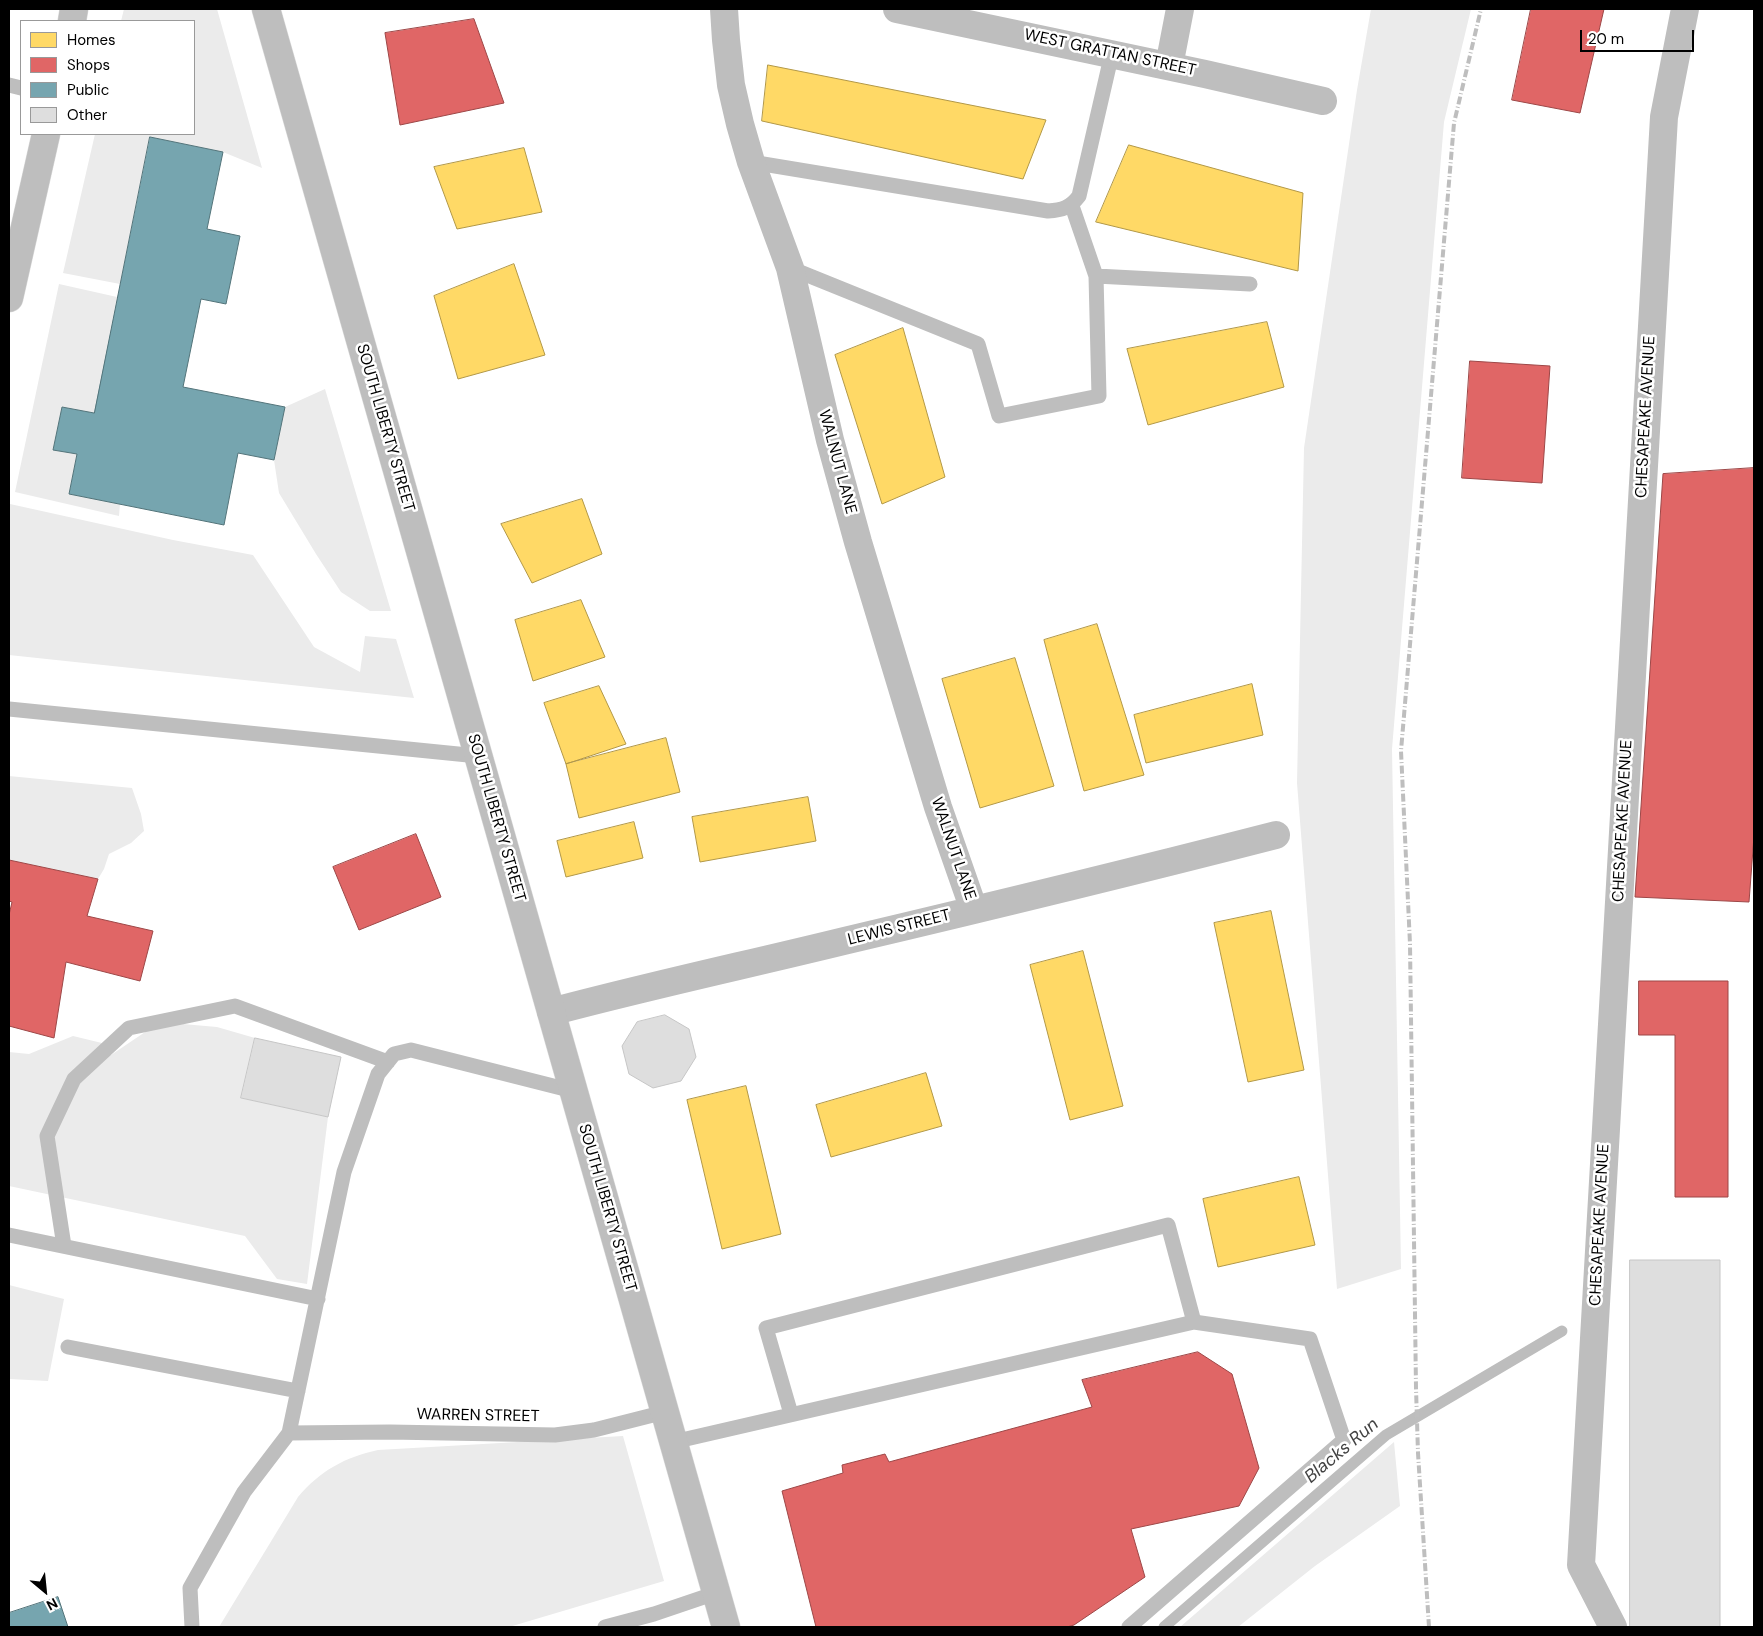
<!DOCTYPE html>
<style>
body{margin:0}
#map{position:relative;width:1763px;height:1636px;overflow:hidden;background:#fff;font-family:"DM Sans",sans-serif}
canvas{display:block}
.frame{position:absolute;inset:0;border:10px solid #000;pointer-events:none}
.legend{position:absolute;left:20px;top:20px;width:175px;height:115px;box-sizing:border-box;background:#fff;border:1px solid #999;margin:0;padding:6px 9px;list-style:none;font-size:15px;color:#000}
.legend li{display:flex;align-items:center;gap:10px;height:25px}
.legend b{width:25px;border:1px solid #999}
.north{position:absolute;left:20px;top:1566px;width:50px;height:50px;-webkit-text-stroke:4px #fff;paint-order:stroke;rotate:152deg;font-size:14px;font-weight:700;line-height:20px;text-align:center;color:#000}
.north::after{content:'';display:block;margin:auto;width:18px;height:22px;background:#000;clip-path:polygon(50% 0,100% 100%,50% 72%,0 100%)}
.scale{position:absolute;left:1580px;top:30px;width:114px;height:22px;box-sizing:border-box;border:2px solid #000;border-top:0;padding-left:6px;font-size:15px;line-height:18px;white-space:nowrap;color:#000;-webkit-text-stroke:4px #fff;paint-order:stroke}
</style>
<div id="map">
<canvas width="1763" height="1636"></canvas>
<div class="frame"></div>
<ul class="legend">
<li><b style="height:14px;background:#ffd966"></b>Homes</li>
<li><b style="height:14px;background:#e06666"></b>Shops</li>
<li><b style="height:14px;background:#76a5af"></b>Public</li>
<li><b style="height:14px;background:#dedede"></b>Other</li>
</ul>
<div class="north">N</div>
<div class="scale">20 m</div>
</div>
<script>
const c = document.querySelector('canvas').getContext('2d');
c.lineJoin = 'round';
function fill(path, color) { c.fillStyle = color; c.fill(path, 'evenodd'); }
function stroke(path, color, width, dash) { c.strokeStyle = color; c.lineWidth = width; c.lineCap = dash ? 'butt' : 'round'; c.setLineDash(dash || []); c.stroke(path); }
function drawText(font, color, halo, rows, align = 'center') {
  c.font = font + ' "DM Sans",sans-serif'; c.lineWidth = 5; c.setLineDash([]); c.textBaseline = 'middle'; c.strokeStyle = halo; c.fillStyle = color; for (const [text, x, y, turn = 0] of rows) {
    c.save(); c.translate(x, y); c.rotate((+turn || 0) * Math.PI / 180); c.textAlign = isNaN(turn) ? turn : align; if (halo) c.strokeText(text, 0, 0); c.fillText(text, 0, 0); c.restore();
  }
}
fill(new Path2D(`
 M124,9h93l45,159 -39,-16 -73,-15 -30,147 -57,-11 32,-139h99v-113h-73z
 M1371,9h100l-27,113 -52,627 9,520 -64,20 -40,-506 7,-335 53,-358z
 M59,284l58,13 -23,116 -32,-6 -9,43 24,4 -8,40 51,10 -1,12 -104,-24z
 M325,389l66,222h-21l-29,-19 -25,-38 -37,-61 -5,-33 11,-53z
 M10,504l163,36 80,15 61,92 46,25 5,-36 31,3 18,59 -405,-43z
 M9,776l123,12 9,26 3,17 -13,12 -22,11 -5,15 -6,10 -89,-19z
 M160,1022l57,5 38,11 -14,60 87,19 -21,167 -30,-5 -32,-43 -236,-50v-134l20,2 44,-18 33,8 5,11z
 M9,1285l55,14 -16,82 -39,-2z
 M623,1436l41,145 -155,46h-290l79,-130c22,-26 47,-40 80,-47z
 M1394,1442l6,64 -85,60 -77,61h-58z`), '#ebebeb');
const homes = new Path2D(`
 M768,65l278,55 -23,59 -261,-58z
 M1129,145l174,48 -5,78 -202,-49z
 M524,148l18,64 -85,17 -23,-62z
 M514,264l31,91 -87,24 -24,-83z
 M1267,322l17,65 -136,38 -21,-76z
 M903,328l42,149 -63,27 -47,-149z
 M582,499l20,55 -70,29 -31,-59z
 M581,600l24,57 -72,24 -18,-61z
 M1097,624l47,151 -60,16 -40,-151z
 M1015,658l39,128 -74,22 -38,-129z
 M1252,684l11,51 -117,28 -12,-48z
 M599,686l27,58 -60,20 -22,-61z
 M666,738l14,54 -101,26 -13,-54z
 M808,797l8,44 -116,21 -8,-45z
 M634,822l9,36 -77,19 -9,-36z
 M1271,911l33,159 -56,12 -34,-159z
 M1083,951l40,155 -53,14 -40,-155z
 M926,1073l16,53 -111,31 -15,-52z
 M746,1086l35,148 -59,15 -35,-149z
 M1299,1177l16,68 -97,22 -15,-68z`);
fill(homes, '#ffd966');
stroke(homes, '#b29847', 1);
const shops = new Path2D(`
 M1531,9h73l-24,104 -68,-13z
 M474,19l30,84 -104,22 -15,-92z
 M1470,361l80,5 -8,117 -80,-5z
 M1754,468v368l-5,66 -114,-5 28,-423z
 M416,834l25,63 -82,33 -26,-63z
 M9,860l89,19 -11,37 66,15 -13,50 -74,-19 -12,76 -45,-12v-111l3,-13 -3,-1z
 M1639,981h89v216h-53v-162h-36z
 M1198,1352l34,22 27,94 -20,38 -108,23 14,48 -71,48 -7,2h-251l-34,-136 61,-18 -1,-8 43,-11 4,8 203,-55 -10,-27z`);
fill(shops, '#e06666');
stroke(shops, '#9d4747', 1);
const public = new Path2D(`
 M150,137l73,15 -16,77 33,7 -14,68 -25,-5 -18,88 102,20 -11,53 -36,-7 -14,72 -155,-31 8,-40 -24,-4 9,-43 32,6z
 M58,1597l10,30h-59v-14z`);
fill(public, '#76a5af');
stroke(public, '#53747a', 1);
stroke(new Path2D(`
 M1164,1627l222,-192 176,-104`), '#bdbdbd', 11);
const building = new Path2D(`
 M665,1015l24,14 7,28 -15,24 -28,7 -24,-14 -7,-28 15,-24z
 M255,1038l86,19 -13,60 -87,-19z
 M1630,1260h90v367h-90z`);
fill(building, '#dedede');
stroke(building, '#c6c6c6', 1);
const primary = new Path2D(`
 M266,9l460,1618
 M72,21l2,-12
 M9,298l37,-164`);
stroke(primary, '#dbdbdb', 29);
stroke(new Path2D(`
 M9,85l12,3
 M751,162l297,49c14,-1 22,-3 31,-15l33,-143
 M1072,206l24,70 154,8
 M790,268l188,76 21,72 100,-20 -3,-120
 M9,709l469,47
 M9,1235l309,64
 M64,1246l-17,-110 27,-57 55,-51 106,-22 153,56
 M68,1347l230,44
 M289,1433l101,-1 165,3 39,-5 71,-18
 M673,1442l521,-120 -26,-97 -402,103 25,86
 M192,1627l-2,-39 54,-96 45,-59 55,-261 34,-98 16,-20 17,-4 162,41
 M605,1627l49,-13 62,-21
 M1129,1627l215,-187 -34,-101 -116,-17`), '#bebebe', 15);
stroke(new Path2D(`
 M724,9l2,31 5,45 9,39 11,38 39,106 40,172 28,102 80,265 36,103
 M897,9l308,65 118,27
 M1169,66l11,-57
 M551,1012c97,-26 195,-47 293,-71 144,-34 288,-69 432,-106
 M1613,1627l-32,-62 83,-1448 21,-108`), '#bebebe', 28);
stroke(primary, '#bebebe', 28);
stroke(new Path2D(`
 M1429,1627l-11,-174 -2,-65 -6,-444 -9,-193 53,-628 27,-114`), '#bebebe', 4, [8, 2.5, 1, 2.5]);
drawText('16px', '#000', '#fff', [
 ["WEST GRATTAN STREET",1110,53,12],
 ["CHESAPEAKE AVENUE",1646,417,-87],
 ["SOUTH LIBERTY STREET",385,428,74],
 ["WALNUT LANE",837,462,75],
 ["SOUTH LIBERTY STREET",496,818,74],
 ["CHESAPEAKE AVENUE",1623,821,-87],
 ["WALNUT LANE",953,849,71],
 ["LEWIS STREET",899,928,-14],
 ["SOUTH LIBERTY STREET",607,1208,74],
 ["CHESAPEAKE AVENUE",1600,1225,-87],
 ["WARREN STREET",478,1416,1]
]);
drawText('italic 18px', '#424242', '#fff', [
 ["Blacks Run",1342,1451,-40]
]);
</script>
